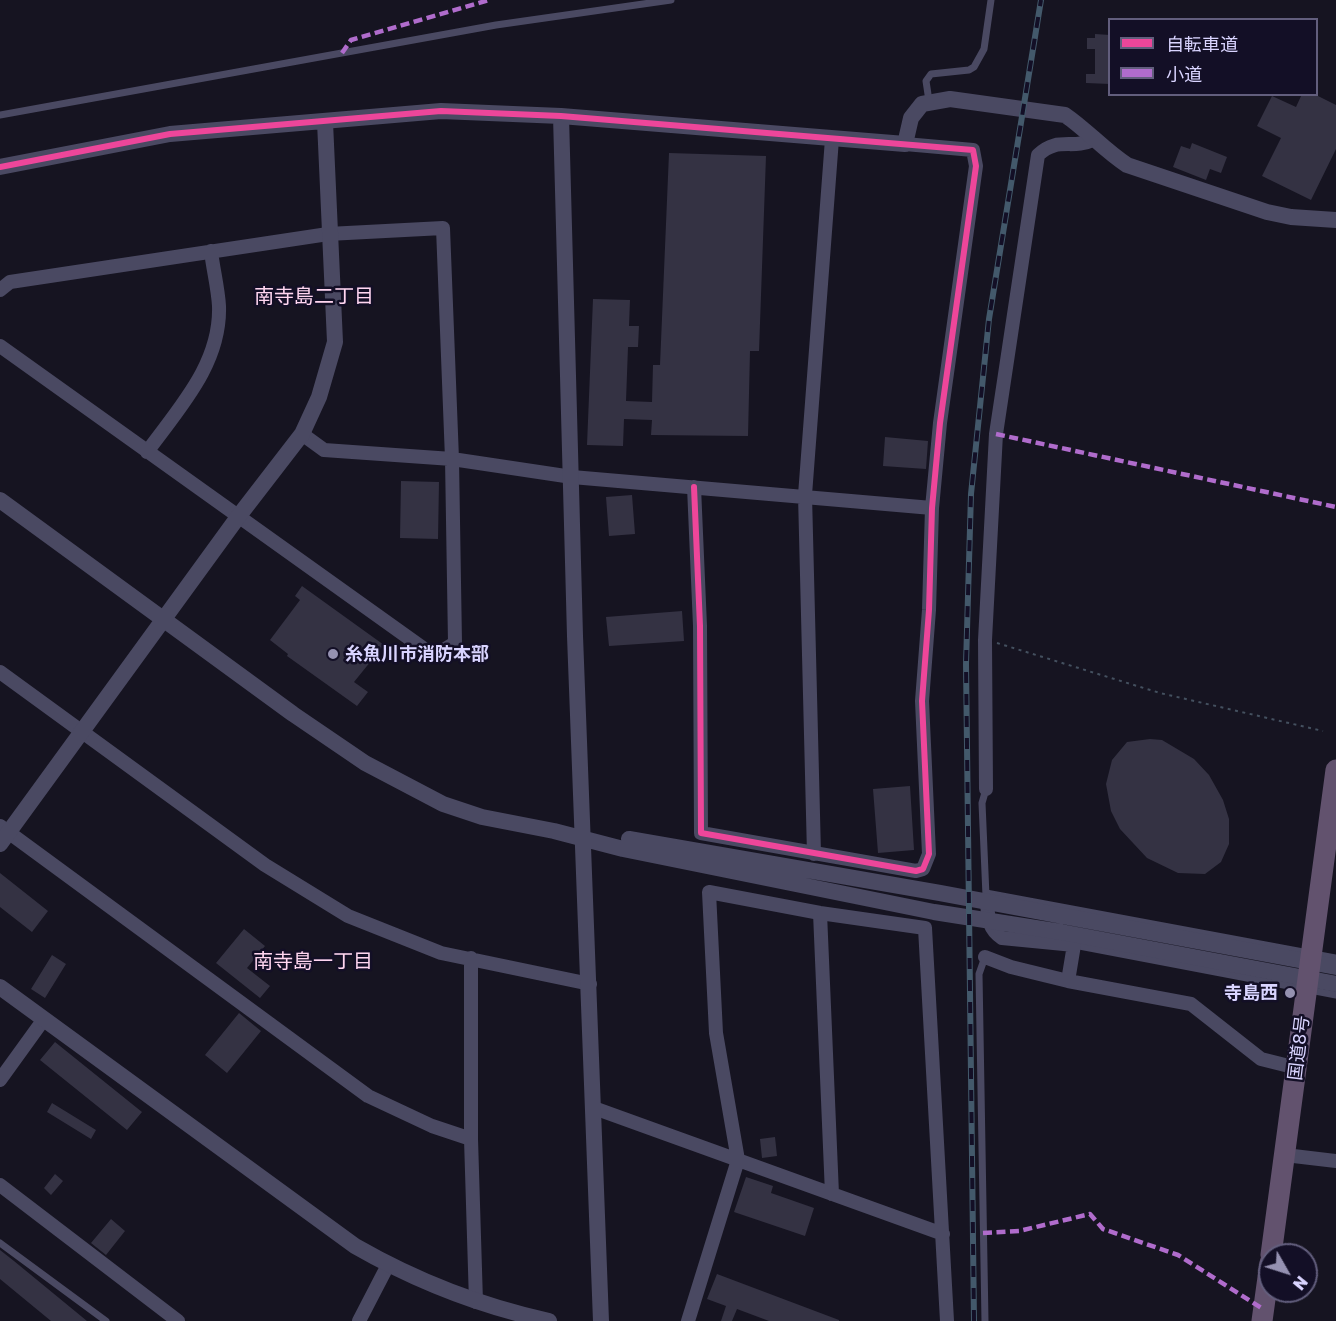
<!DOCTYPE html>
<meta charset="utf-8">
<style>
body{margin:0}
#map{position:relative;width:1336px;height:1321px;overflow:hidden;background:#161421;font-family:"Golos Text","Noto Sans JP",sans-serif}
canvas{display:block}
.legend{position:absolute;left:1108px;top:18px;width:210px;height:78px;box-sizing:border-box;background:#130f26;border:2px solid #625e7d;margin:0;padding:8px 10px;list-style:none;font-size:18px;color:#d9d4ff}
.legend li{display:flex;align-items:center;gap:12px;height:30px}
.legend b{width:30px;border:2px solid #625e7d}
.north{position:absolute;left:1258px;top:1243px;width:60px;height:60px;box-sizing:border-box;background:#130f26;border:2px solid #625e7d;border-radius:50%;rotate:129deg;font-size:16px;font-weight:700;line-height:24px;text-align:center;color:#d9d4ff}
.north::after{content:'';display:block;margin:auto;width:21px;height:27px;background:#9591b1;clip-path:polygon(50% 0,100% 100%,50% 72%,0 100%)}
</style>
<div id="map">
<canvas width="1336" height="1321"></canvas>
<ul class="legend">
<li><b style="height:8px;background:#ed469a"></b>自転車道</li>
<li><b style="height:8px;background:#b06ccc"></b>小道</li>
</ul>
<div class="north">N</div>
</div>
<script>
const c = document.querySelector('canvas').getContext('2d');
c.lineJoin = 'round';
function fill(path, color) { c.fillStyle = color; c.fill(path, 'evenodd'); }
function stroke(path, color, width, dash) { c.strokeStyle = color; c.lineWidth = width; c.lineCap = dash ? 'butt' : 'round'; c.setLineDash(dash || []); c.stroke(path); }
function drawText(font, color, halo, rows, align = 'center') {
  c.font = font + ' "Golos Text","Noto Sans JP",sans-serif'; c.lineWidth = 5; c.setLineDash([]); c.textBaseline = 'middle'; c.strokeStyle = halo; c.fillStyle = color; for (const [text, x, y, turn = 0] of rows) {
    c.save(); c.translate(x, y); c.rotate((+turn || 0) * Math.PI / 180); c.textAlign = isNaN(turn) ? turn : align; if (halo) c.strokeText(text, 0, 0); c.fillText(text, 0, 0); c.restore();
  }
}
fill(new Path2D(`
 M1095,34l15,1v49l-24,-1v-9h9v-25h-8v-11h8z
 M1302,94h12l22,11v44l-25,51 -49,-24 19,-38 -24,-12 15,-30 24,11z
 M1192,143l35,14 -6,16 -11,-4 -4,11 -33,-13 8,-21 9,3z
 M669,153l97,3 -7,195h-9l-2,85 -97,-1 1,-15 -28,-1 -1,27 -36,-1 6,-146 37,1 -1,26h10l-1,21h-10l-2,54 26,1 1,-37h7z
 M885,437l43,4 -2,28 -43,-3z
 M401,481l38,1 -1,57 -38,-1z
 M632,495l3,39 -26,2 -3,-39z
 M302,586l82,59 -30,37 14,10 -11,14 -70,-50 1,-2 -18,-14 30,-40 -5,-4z
 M682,611l2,30 -75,5 -3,-29z
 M1150,739l12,1 32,19 15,16 14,25 6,19v25l-8,18 -16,12 -27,-1 -31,-15 -27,-29 -9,-18 -5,-27 6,-24 15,-18z
 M910,786l4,64 -36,3 -5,-64z
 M0,873l48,38 -16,21 -32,-25z
 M244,929l21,17 -18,22 23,18 -10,12 -44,-35z
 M52,955l14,9 -21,34 -14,-9z
 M239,1013l22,18 -34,42 -22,-18z
 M55,1042l87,70 -15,18 -87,-70z
 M52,1103l44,27 -5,9 -44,-27z
 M775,1137l2,19 -15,2 -2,-19z
 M55,1174l8,7 -12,14 -7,-7z
 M746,1177l27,9 -2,7 43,15 -9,28 -71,-24z
 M111,1219l14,12 -19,24 -15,-12z
 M0,1250l14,11 73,60h-36l-51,-42z
 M717,1274l122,46v1h-70l-32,-12 -5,12h-11l5,-15 -19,-7z`), '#343243');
stroke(new Path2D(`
 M997,643l163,50 163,38`), '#44505f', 2, [3, 4.5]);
stroke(new Path2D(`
 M929,101l-3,-20 5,-7 38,-4 5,-3 10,-18 7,-49
 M0,115l496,-90 175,-25
 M986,893l350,65
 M986,896l-4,-93 4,-14
 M1074,945l262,50
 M0,1243l106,78
 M985,1321l-6,-347 6,-17`), '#4a4962', 7);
stroke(new Path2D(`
 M0,290l10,-8 318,-48 115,-6 9,231 3,184 -21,13 -434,-310
 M302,434l22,16 128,9 120,18 360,31
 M147,452c32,-44 74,-88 72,-146 -1,-18 -6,-37 -8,-55
 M694,487l6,139 1,207 215,38 7,-2 6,-15 -7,-153 7,-91 3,-102 8,-85 36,-257 -3,-16 -68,-6
 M0,672l265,193 83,51 93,37 149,31
 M986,789l-1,-149 11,-206 42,-279c20,-19 34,-5 55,-15
 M0,826l368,270 64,30 39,13
 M814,854l-9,-359 27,-356
 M987,901c1,16 1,28 15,37l72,7 -6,36
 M820,913l12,281
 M985,957l26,10 57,14 123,23 70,55 36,9
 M471,958v181l5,163
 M0,1080l44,-61
 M594,1108l349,126
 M1285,1155l51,6
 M0,1185l178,136
 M359,1321l29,-56
 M688,1321l50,-161 -22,-127 -7,-141 111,21 105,15 22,393`), '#4a4962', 14);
stroke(new Path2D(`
 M561,116l14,520 26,685
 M0,167l170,-33 271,-23 120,5 344,28 6,-26 11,-14 28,-5 115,16c22,15 39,35 62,50l140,47 24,5 45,3
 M0,500l293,214 72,49 78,41 39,13 72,14 69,18 311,63 127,20 275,52
 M629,839l311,54 396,74
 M0,844l238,-327 64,-83 17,-37 16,-55 -10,-220
 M0,987l355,259c61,35 125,60 194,75`), '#4a4962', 16);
stroke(new Path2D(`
 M1271,1255l65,-485
 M1262,1321l8,-58`), '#62526e', 21);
const rail = new Path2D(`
 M974,1321l-8,-657 5,-170 18,-175 52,-319`);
stroke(rail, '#43596b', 6);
stroke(rail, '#130f26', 4, [11]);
stroke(new Path2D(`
 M342,53l9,-13 138,-40
 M996,434l340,73
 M983,1233l36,-2 71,-17 13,15 75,26 85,54`), '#b06ccc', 4.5, [9, 4.5]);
stroke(new Path2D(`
 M0,167l170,-33 271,-23 120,5 412,34 3,16 -36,257 -8,85 -3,102 -7,91 7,153 -6,15 -7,2 -215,-38 -1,-207 -6,-139`), '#ed469a', 6);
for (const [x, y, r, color] of [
 [333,654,6,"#9591b1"],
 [1290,993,6,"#9591b1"]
]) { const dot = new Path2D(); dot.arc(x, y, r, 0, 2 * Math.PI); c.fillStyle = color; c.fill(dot); stroke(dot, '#130f26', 2); }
drawText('bold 18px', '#d9d4ff', '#130f26', [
 ["糸魚川市消防本部",345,654],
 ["寺島西",1278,993,"right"]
], 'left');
drawText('18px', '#d9d4ff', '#130f26', [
 ["国道8号",1299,1048,-83]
]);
drawText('20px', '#ffd6f0', '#130f26', [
 ["南寺島二丁目",314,297],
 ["南寺島一丁目",313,962]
]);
</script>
